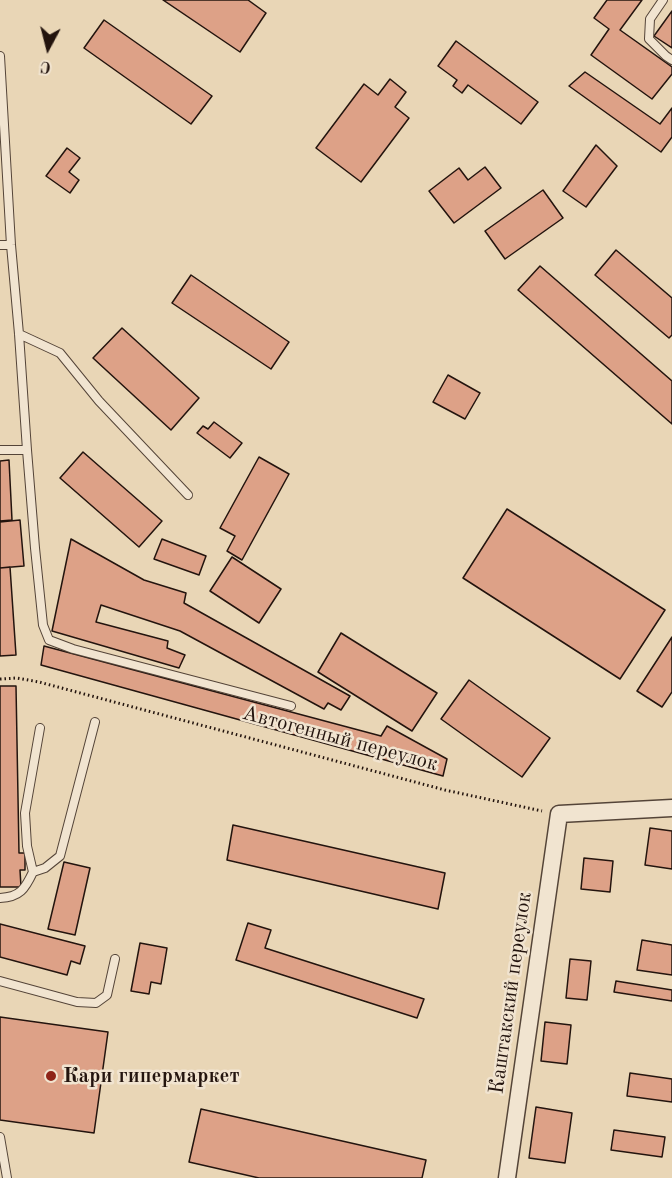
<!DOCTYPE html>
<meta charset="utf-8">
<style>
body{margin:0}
#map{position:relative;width:672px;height:1178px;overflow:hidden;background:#e9d6b6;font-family:"Old Standard TT",serif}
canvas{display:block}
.north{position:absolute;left:18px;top:18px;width:60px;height:60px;-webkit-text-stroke:4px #f1e4d0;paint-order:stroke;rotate:187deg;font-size:16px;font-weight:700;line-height:24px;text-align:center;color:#23140e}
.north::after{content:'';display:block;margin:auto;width:21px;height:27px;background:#23140e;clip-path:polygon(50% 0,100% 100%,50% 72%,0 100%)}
</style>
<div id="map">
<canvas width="672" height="1178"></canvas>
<div class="north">С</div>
</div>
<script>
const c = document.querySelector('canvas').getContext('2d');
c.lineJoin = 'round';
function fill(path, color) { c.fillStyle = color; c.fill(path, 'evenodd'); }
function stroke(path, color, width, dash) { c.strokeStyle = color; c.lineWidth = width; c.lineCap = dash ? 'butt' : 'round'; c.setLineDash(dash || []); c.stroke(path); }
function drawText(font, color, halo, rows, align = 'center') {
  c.font = font + ' "Old Standard TT",serif'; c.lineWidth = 5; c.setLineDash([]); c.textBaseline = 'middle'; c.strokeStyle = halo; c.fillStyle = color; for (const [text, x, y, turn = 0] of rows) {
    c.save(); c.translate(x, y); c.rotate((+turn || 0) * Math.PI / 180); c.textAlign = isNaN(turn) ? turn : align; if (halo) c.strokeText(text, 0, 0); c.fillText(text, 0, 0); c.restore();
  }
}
const building = new Path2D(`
 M163,0h85l18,13 -26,39z
 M607,0h35l-22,30 52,37v7l-20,25 -61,-44 18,-26 -15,-11z
 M672,11v37l-18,-12z
 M104,20l108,76 -21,28 -107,-76z
 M456,41l82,61 -17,22 -53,-39 -6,8 -9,-7 4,-6 -19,-14z
 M585,72l75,52 12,-16v29l-11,15 -92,-66z
 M390,79l16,13 -11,15 14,11 -48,64 -45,-34 48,-64 14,11z
 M596,145l21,21 -31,41 -23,-16z
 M67,148l13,10 -11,14 10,8 -9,13 -24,-17z
 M485,167l16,21 -47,35 -25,-32 30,-23 9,12z
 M543,190l20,28 -58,41 -20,-28z
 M616,250l56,48v37l-3,3 -74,-63z
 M540,266l132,115v43l-154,-134z
 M191,275l98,67 -18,27 -99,-66z
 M122,328l77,70 -28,32 -78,-72z
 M448,375l32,18 -15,26 -32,-17z
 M214,422l28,21 -12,15 -33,-25 6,-7 5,3z
 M83,452l79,69 -23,26 -79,-69z
 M259,457l30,17 -47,86 -15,-9 8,-15 -15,-8z
 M9,460l3,60 -12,1v-60z
 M507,509l158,101 -45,69 -157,-101z
 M20,520l4,46 -24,2v-46z
 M71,539l73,41 42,13 -2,10 166,93 -9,14 -13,-7 -4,6 -144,-78 -79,-26 -5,17 72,19 -1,7 18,7 -6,13 -127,-37z
 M162,539l44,17 -7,19 -45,-16z
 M232,557l49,32 -22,34 -49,-32z
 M10,567l6,88 -16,1v-88z
 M341,633l96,60 -25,38 -94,-59z
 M672,637v55l-10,15 -25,-16z
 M44,646l337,90 6,-10 60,33 -4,17 -402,-111z
 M469,680l81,58 -28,39 -81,-58z
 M0,686h16l3,167h6v17h-5l1,17h-21z
 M233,825l212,48 -7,36 -211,-49z
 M650,828l22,3v38l-27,-4z
 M584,858l29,3 -3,31 -29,-3z
 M64,862l26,6 -15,67 -27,-6z
 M248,923l23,7 -6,18 159,51 -7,19 -181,-58z
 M0,924l85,22 -5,18 -9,-3 -4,14 -67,-18z
 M642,940l30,5v30l-35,-5z
 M140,943l27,5 -6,36 -10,-2 -2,12 -18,-3z
 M570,959l21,2 -4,39 -21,-2z
 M616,981l56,9v11l-58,-9z
 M0,1017l108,15 -14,101 -94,-13z
 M545,1022l26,3 -4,39 -26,-3z
 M630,1073l42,6v23l-45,-6z
 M536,1107l36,6 -7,50 -36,-5z
 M201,1109l225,51 -4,18h-163l-70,-16z
 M614,1130l51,7 -3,20 -51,-7z`);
fill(building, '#dda187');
stroke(building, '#23140e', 1.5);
const service = new Path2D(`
 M663,0l-13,19 -1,20 17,17 6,4
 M0,56l11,189 8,89 8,116
 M0,245h11
 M19,334l41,19 39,48 89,94
 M0,450h27l8,98 8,77 6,15 24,9 218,57
 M33,872l-6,-26 -2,-33 15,-85
 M0,898c20,-1 25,-9 33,-26l12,-4 15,-12 35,-134
 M0,981l77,21 19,1 11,-8 8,-36
 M0,1137l7,41`);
const minor = new Path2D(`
 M507,1178l52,-364 113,-6`);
stroke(service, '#544438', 10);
stroke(minor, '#544438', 19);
stroke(new Path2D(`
 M0,679l17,-1 22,4 406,108 97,21`), '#23140e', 3, [1.5, 3]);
stroke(service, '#f1e4d0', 8);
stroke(minor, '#f1e4d0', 16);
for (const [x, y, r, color] of [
 [51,1076,6,"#8f2418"]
]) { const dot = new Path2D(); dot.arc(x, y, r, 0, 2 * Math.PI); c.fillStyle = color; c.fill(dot); stroke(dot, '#f1e4d0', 2); }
drawText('21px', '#23140e', '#f1e4d0', [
 ["Автогенный переулок",340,739,15],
 ["Каштакский переулок",511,993,-82]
]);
drawText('bold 21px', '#23140e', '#f1e4d0', [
 ["Кари гипермаркет",63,1076]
], 'left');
</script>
